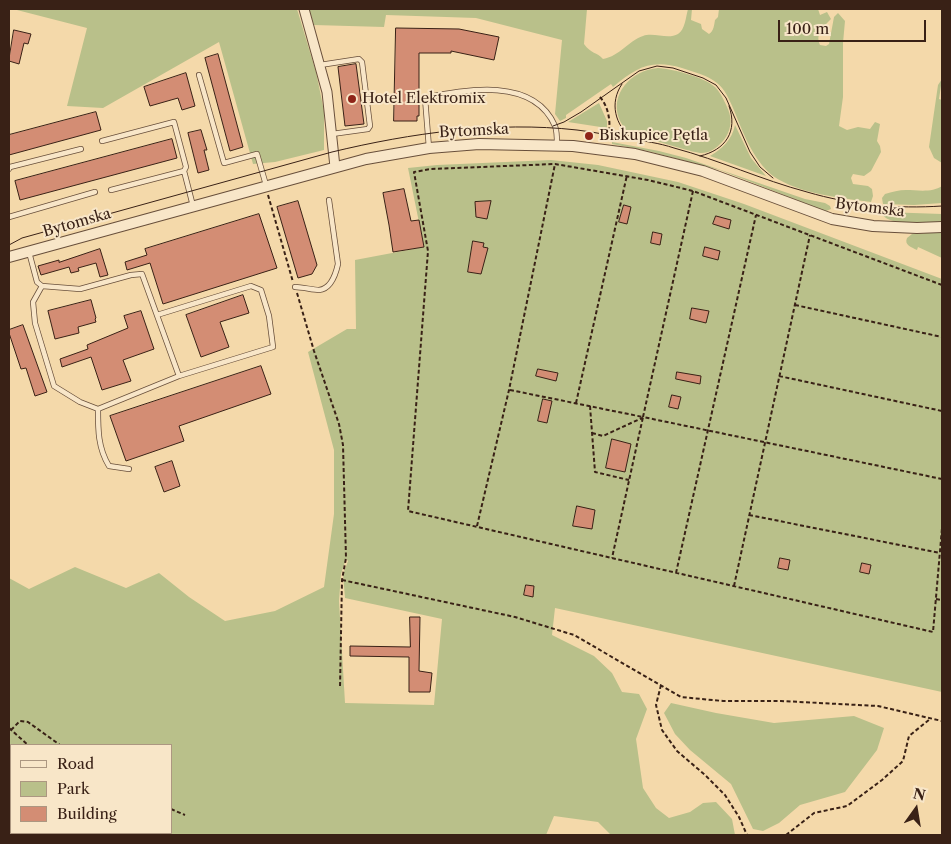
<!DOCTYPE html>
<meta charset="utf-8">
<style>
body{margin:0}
#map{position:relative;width:951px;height:844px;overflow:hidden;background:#f4d9aa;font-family:"Libre Caslon Text",serif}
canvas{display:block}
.frame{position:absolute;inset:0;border:10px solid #392116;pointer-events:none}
.legend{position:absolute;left:10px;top:744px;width:162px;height:90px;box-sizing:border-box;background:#f8e6c8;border:1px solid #ac9781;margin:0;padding:6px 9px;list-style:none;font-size:15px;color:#392116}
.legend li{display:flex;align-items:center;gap:10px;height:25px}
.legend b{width:25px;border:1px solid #ac9781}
.north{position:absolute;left:891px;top:784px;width:50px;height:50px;-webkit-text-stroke:4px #f8e6c8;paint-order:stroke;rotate:13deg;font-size:14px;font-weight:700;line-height:20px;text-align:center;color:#392116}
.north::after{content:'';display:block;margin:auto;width:18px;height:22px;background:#392116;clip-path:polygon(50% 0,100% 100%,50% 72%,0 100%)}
.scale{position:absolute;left:778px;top:20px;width:148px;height:22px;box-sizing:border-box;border:2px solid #392116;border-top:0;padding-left:6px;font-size:15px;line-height:18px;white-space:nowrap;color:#392116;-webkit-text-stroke:4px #f8e6c8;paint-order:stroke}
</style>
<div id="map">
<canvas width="951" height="844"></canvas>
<div class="frame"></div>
<ul class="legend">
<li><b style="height:6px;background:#f8e6c8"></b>Road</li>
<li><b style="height:14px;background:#b9c08a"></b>Park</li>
<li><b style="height:14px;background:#d38d74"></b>Building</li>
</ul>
<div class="north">N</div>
<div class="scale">100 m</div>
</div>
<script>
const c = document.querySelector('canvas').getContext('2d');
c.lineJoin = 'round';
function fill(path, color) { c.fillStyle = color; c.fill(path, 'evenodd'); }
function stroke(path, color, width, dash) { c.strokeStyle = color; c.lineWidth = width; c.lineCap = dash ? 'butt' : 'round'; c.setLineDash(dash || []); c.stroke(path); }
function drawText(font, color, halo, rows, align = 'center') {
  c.font = font + ' "Libre Caslon Text",serif'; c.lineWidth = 4; c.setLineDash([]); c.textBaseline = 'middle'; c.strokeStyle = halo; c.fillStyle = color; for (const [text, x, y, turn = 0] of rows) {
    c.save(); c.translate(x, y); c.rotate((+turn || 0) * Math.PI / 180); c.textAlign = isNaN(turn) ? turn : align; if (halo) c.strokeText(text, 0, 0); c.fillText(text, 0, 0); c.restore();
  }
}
fill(new Path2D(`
 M13,9h284l19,63 8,39v39l-49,12 -22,2 -34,-122 -116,66 -36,-2 20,-78z
 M309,9h278l-3,35c7,10 13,8 19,15 17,-3 25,-18 40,-23 11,-4 25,4 35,-2 7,-4 8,-18 10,-25h4l-1,11 10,4 1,5 7,5c5,-3 5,-9 6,-14l3,-3 1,-8h99l2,6 7,-3 4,7c-8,8 -16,15 -11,26l6,1 3,-2 5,-27 4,-4 7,8 -2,22v54l-4,29 8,4 11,-3 12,2 5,-7 5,2 -3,17 3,5 1,6 -10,19 -7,5 -11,-2 -2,4 2,6 15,2 4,3 1,7 -2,6c-30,-4 -72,-8 -98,-26 -21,-17 -30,-44 -40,-68 -4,-9 -8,-19 -16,-25 -10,-8 -23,-11 -35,-15 -31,-9 -45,-1 -69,19l-2,-3 -45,31v3l-6,3 -5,-7 7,-74 -86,-22 -90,-3 -2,12 -70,-2z
 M658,68c15,1 46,9 57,19 5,5 9,13 12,20 4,8 5,17 1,26 -4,9 -15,20 -26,20 -9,0 -36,-10 -48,-12 -7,-2 -17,-1 -22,-5 -5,-4 -9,-10 -12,-15 -12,-27 12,-51 38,-53z
 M942,79l-3,20 3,1v63l-8,-5 -5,-11 9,-62z
 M599,103l8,18v7l-39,-6z
 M735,125l16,33 15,18 -56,-20c12,-7 22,-16 25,-31z
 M612,142l47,9 27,7 119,41 20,4 5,3 1,3 -5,2 -6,-2 -100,-39 -72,-19 -36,-7z
 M551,160l47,5 80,17 66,22 198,75v413l-387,-84 -3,27 42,21 18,17 10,19 17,2 8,15 -11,30 7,49 13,20 13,10 21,-6 13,-9 13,-1 16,17 3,16h-124l-13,-13 -44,-6 -8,19h-537v-257l20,11 46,-22 51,21 33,-15 30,24 36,24 50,-10 49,-24 10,-73v-64l-26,-98 39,-23h9l-1,-69 69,-13 -16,-79 29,-3zM346,559l2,2 -5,13 2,24 97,21 -8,86 -89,-2 -6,-102 2,-27zM11,745h160v88h-160z
 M942,186v17l-28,2 -31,-1 -1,-6 3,-4c7,-2 14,-4 21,-4 11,0 26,3 36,-4z
 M884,212l58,2v8c-14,0 -53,5 -60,-8z
 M942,232v26l-24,-11 -1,3c-6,-3 -13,-5 -10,-12l5,-4z
 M671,703l45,10 58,10 80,-7 30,12 -7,22 -32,42 -45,13 -21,18 -16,8 -10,-2 -22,-45 -41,-34 -15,-16 -11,-21z`), '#b9c08a');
const building = new Path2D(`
 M396,28l63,1 40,8 -5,23 -43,-9v2h-32v63h-2v5h-23z
 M14,30l17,4 -3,10 -4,-1 -5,21 -10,-3z
 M218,54l25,93 -13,4 -25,-93z
 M356,64l8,60 -19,2 -7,-59z
 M186,73l9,33 -13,4 -4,-12 -28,8 -6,-19z
 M96,112l5,18 -92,25v-20z
 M201,130l6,20h-3l5,20 -11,3 -10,-40z
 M172,139l5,19 -157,42 -5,-19z
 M404,189l7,32 8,-1 5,27 -31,5 -4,-27 -6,-32z
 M298,201l19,64 -5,9 -14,4 -21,-71z
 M491,201l-4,18 -11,-2 -1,-15z
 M624,205l7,2 -4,17 -8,-2z
 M259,214l18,54 -114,36 -13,-41 -23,7 -2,-8 22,-7 -2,-6z
 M716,216l15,4 -2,9 -16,-5z
 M653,232l9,2 -2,11 -9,-2z
 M473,241l11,2 -1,4 5,1 -7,26 -13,-2z
 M705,247l15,4 -2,9 -15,-4z
 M100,249l8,26 -8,2 -4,-14 -18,5 1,3 -8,2 -2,-6 -28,8 -3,-9 21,-6v2z
 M243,295l6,18 -29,9 9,25 -28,10 -15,-42z
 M91,300l5,18 -1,1 1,3 -18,5 1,6 -24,6 -7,-28z
 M692,308l17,3 -3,12 -16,-4z
 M141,311l13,38 -31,11 8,21 -29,9 -11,-33 -29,10 -2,-8 28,-10 -1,-4 41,-17 -4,-12z
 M23,325l24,67 -12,4 -9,-28 -5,1 -12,-36v-3z
 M261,366l10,28 -92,32 5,15 -58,20 -16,-45z
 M538,369l20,4 -2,8 -20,-5z
 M677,372l24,4 -1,8 -24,-5z
 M672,395l9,2 -3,12 -9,-2z
 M543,399l9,2 -5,22 -9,-2z
 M612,439l19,5 -6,28 -19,-4z
 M172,461l8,25 -16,6 -9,-25z
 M577,506l18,4 -3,19 -19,-3z
 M780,558l10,2 -2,10 -10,-2z
 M862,563l9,2 -2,9 -9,-2z
 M526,585l8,1 -1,11 -9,-2z
 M410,617h10l-1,54 13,2 -2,19h-21v-35l-59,-1v-10l60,1z`);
fill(building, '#d38d74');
stroke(building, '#392116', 1);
const service = new Path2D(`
 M320,65l39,-6 3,3 8,64 -2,3 -36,5
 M199,75l25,88 33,-9 9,31
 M102,141l72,-19 12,45 -2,4 9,35
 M429,148l-4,-50c41,-9 109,-21 130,28 2,5 2,13 2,19
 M9,169l1,-2 71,-18
 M111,190l73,-19
 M9,217l86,-25
 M29,252l8,30 5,4 38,3 51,-14 11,-1 37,102
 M42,286l-9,16 2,21 19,63 26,16 18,7 81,-33 94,-29 -4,-31 -8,-26 -10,-4 -94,29
 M295,287c7,0 18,3 24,3 12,-1 17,-17 19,-26l-9,-64
 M98,409c0,21 0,39 11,57l20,3`);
const minor = new Path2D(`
 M304,9l23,83 8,75`);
const tertiary = new Path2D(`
 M9,257l357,-98 63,-11 50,-4 94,2 62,8 68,17 129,48 41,7 44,2 25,-1`);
stroke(service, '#684f3b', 6);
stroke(minor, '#684f3b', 11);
stroke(tertiary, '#684f3b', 12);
stroke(new Path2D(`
 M600,97c10,12 11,28 8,43
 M693,191l-50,226 299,62
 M268,195l25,87
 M942,285l-249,-94 -45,-11 -93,-16 -124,5 -17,3 14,79 -20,260 525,121 9,-104
 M297,293l17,58 25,73 4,21 3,113 -4,22 -2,108
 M795,305l147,32
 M779,376l163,35
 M510,390l133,27 -31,141
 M576,403l51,-228
 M590,406l5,66 34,8
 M592,433l11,3 39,-18
 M749,515l191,38
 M477,526l32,-136 46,-226
 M676,573l80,-358
 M342,580l173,37 59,18 107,62 42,4h58l97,5 64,15
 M734,586l76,-351
 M936,599l6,1
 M661,685l-5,20 6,25 15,21 28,24 20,20 14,22 8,18
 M9,728l19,17
 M11,730l9,-9 8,1 32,23
 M171,809l14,6
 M142,833l4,2
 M786,835l28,-22 33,-7 35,-26 21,-19 6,-25 21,-17`), '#392116', 2, [4, 2.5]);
stroke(service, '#f8e6c8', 4.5);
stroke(minor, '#f8e6c8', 9);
stroke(tertiary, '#f8e6c8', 10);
stroke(new Path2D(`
 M622,84c-13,19 -7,41 10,55
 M553,126l11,-4 17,-10 58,-41 18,-5 16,2 30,10 13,7 10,13 24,54 10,15 13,11
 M700,156c26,-6 38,-25 29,-50
 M9,245l13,-7 310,-86c79,-19 164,-31 245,-22 18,2 35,6 52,9 15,2 30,4 45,9 45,12 88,32 133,44 44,13 90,17 135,14`), '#392116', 1);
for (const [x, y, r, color] of [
 [352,99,5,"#8f2418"],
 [589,136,5,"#8f2418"]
]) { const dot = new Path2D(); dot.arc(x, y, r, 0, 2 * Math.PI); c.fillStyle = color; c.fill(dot); stroke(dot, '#f8e6c8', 2); }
drawText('15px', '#392116', '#f8e6c8', [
 ["Hotel Elektromix",362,99],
 ["Biskupice Pętla",599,136]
], 'left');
drawText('15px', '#392116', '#f8e6c8', [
 ["Bytomska",474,131,-3],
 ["Bytomska",870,208,7],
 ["Bytomska",77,223,-16]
]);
</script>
